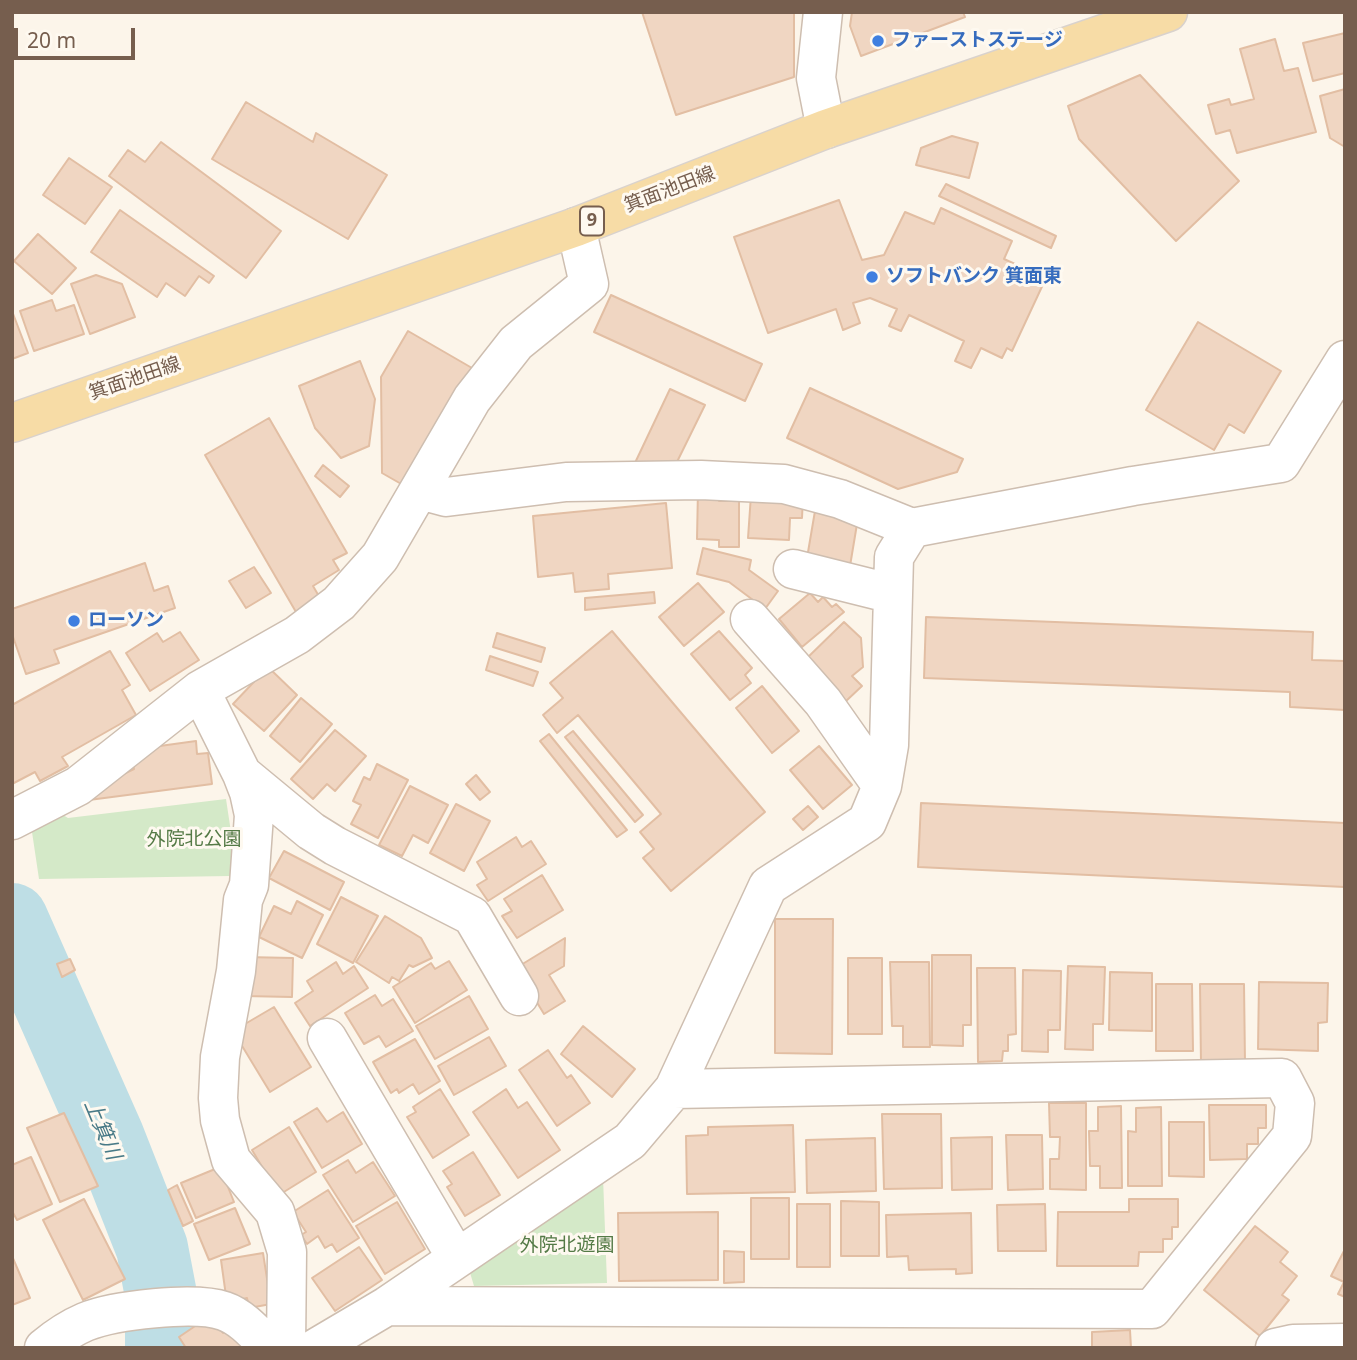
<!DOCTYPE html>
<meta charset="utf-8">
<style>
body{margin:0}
#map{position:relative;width:1357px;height:1360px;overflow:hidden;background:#fcf5ea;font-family:"Noto Sans",sans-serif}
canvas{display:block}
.frame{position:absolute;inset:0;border:14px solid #765e4e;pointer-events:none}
.scale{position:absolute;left:14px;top:28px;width:121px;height:32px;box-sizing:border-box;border:4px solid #765e4e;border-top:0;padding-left:9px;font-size:21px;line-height:24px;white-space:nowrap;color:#765e4e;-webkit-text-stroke:5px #fef9f0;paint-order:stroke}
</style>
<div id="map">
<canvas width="1357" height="1360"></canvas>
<div class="frame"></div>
<div class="scale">20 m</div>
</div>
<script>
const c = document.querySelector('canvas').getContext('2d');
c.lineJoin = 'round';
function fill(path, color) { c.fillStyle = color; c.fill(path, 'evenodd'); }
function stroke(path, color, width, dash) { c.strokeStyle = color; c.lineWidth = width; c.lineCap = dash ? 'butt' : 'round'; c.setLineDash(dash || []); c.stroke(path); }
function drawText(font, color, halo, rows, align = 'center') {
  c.font = font + ' "Noto Sans","Noto Sans JP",sans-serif'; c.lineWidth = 6; c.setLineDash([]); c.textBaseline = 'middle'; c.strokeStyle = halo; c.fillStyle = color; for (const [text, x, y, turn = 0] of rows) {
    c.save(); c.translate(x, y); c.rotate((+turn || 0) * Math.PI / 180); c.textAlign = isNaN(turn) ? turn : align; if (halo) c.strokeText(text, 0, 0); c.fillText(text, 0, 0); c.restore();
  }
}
fill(new Path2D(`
 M226,799l8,53 -4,24 -191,3 -7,-47 5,-12 16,-11 15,9z
 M603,1177l4,106 -133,3 -6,-20z`), '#d4e9c8');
stroke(new Path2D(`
 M12,919l96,217 44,112 9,47v53`), '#bedee5', 72);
const building = new Path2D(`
 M642,12h152v65l-118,38z
 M852,12h111l2,5 -104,39 -11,-30z
 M1345,33v40l-32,8 -10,-38z
 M1275,39l9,32 14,-3 18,64 -79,21 -7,-23 -14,4 -8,-29 21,-6 2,6 23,-6 -14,-50z
 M1140,75l99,106 -63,60 -97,-102 -11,-33z
 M1345,89v58l-15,-9 -10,-42z
 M246,102l67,40 3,-9 71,42 -39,64 -136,-80z
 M952,136l26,7 -9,35 -53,-13 5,-17z
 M161,142l120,89 -35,47 -137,-102 19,-26 17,12z
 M69,158l43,29 -27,37 -42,-29z
 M946,184l110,52 -5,12 -112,-52z
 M839,200l23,60 22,-5 21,-43 29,12 7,-16 71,33 -8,18 42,19 -34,73 -5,-3 -5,10 -21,-10 -10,20 -16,-7 9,-20 -55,-26 -8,16 -12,-5 8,-17 -27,-11 -17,5 7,20 -17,7 -7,-21 -68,24 -34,-96z
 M120,210l94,66 -5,7 -10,-7 -14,20 -19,-13 -9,14 -66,-45z
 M38,234l38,34 -24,26 -38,-33z
 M96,275l26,9 13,33 -45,17 -19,-50z
 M611,295l151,69 -17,37 -151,-69z
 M52,300l4,11 18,-6 10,29 -50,17 -14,-40z
 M12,311l16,42 -16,6z
 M1198,322l83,49 -37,62 -15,-9 -15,26 -68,-40z
 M408,331l64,37 -69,117 -21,-12 -1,-96z
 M360,361l15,38 -6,47 -28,12 -26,-30 -16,-42z
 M810,388l153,71 -6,13 -59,17 -111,-51z
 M670,389l35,16 -31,63 -40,-3z
 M269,418l78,135 -14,7 6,10 -26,16 7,12 -24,14 -91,-157z
 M323,465l26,21 -9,11 -25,-21z
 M698,489l21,1v11h20v46h-20v-7l-22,-1z
 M751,495l52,2 -1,21h-12l-1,22 -41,-2z
 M666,503l6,65 -64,6 1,15 -34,3 -2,-19 -35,4 -5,-61z
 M815,511l43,7 -8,48 -43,-8z
 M703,548l48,12 -2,10 29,21 -13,18 -36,-27 -32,-8z
 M145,563l9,28 14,-5 7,22 -121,42 5,13 -33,11 -14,-40v-25z
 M254,567l17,26 -25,15 -17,-27z
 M698,583l26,29 -40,34 -25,-29z
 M654,592l1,11 -70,7v-12z
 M810,593l8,9 5,-5 9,10 4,-3 8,8 -42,35 -23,-28z
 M926,617l387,15 -1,28 33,1v49l-55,-3v-15l-366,-14z
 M844,622l17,16 2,29 -11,9 10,10 -17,16 -40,-42z
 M612,631l153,181 -94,79 -28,-33 11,-9 -14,-17 21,-18 -83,-99 -21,18 -14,-18 20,-17 -13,-15z
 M719,631l33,37 -7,7 6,8 -21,17 -39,-46z
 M180,632l19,28 -49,31 -24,-38 31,-20 6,9z
 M497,633l48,15 -4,14 -48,-15z
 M110,651l20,34 -8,5 14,25 -74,42 6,9 -28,15 -5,-9 -23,12v-79z
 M490,656l48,16 -5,14 -47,-16z
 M268,667l29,28 -33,36 -31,-27z
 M762,686l37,45 -27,22 -36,-45z
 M301,698l31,26 -32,38 -30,-26z
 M335,730l31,26 -31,35 -8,-7 -14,15 -22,-20z
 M573,731l70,84 -8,7 -70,-85z
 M549,734l78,96 -10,7 -77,-96z
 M196,741l1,13 11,-1 4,31 -123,16 -1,-9 46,-22 -2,-10 6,-10z
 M819,746l33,39 -29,24 -33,-39z
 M377,764l31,16 -30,58 -27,-14 10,-19 -8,-4 11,-24 6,3z
 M476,775l14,17 -10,8 -14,-16z
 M410,786l38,19 -20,38 -15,-8 -11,21 -23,-11z
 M921,803l424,20v64l-427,-20z
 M456,804l34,17 -26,50 -34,-18z
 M808,806l10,11 -15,13 -10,-11z
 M516,837l6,10 9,-6 15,23 -58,37 -11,-16 10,-6 -10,-17z
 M284,851l60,31 -14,28 -61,-32z
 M542,875l21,35 -46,28 -15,-22 10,-5 -8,-12z
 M341,897l37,19 -25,47 -36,-19z
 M297,901l26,14 -21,43 -43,-21 15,-31 17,8z
 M385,916l36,22 11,20 -19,9 -4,-2 -10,16 -7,-4 -3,6 -33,-21z
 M775,919h58l-1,135 -57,-1z
 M565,938l-1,28 -15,9 16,26 -21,13 -28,-46z
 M932,955h39v70h-8v21l-31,-1z
 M245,957l48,1 -1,39 -48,-1z
 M848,958h34v76h-34z
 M70,959l5,11 -13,7 -5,-13z
 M449,961l18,29 -52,33 -22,-36 38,-24 4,6z
 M336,962l7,12 11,-8 14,22 -58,38 -15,-23 18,-12 -6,-10z
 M890,962h39l1,85h-27v-21h-11z
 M1068,966l37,1 -2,57h-10v26l-28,-1z
 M977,968h38l1,66 -8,1v16h-5l-1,10 -24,1z
 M1023,970l38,1 -1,59h-12v22l-26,-1z
 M1110,972l42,1v58l-43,-1z
 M1259,982l69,1 -1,39 -9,1v28l-60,-2z
 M1156,984h36l1,67h-37z
 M1200,984h44l1,79 -44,1z
 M375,995l7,11 11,-7 20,32 -27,16 -7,-11 -15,8 -19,-31z
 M469,996l19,33 -53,30 -19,-33z
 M274,1007l37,60 -41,25 -37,-61z
 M583,1026l52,43 -23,28 -51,-43z
 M489,1037l17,29 -52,29 -16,-29z
 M415,1039l25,42 -21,13 -6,-10 -14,9 -2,-4 -6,4 -18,-31z
 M548,1050l19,28 4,-3 19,28 -33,23 -38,-56z
 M440,1089l29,46 -36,23 -26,-41 9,-5 -3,-5z
 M506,1089l12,19 9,-6 33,48 -42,28 -45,-66z
 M1049,1103h37v87l-36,-1v-30h9l1,-22h-10z
 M1209,1105h57v23h-8v16h-11v15l-37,1z
 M1121,1106l1,82h-22v-22h-10l-1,-35h9v-24z
 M1161,1107l1,79h-34v-55l8,1v-24z
 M317,1108l10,14 16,-10 19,32 -40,24 -28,-46z
 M64,1113l34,73 -38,16 -33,-74z
 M882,1114h59l1,74 -58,1z
 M1169,1122h35v55l-35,-1z
 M793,1125l2,67 -108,2 -1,-58 22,-1v-8z
 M289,1127l27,45 -37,23 -27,-45z
 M1006,1135h36l1,54 -35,1z
 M992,1137v52l-40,1 -1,-52z
 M875,1138l1,53 -69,2 -1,-53z
 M473,1152l27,43 -35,21 -18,-29 5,-3 -9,-13z
 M31,1157l21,47 -35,16 -5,-9v-46z
 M348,1160l8,13 17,-11 22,34 -42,26 -30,-47z
 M220,1167l14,35 -38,16 -15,-35z
 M177,1185l16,36 -10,5 -15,-36z
 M328,1190l31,48 -22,14 -5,-8 -7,4 -7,-12 -11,8 -6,-9 5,-3 -13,-20z
 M751,1198h38v61h-38z
 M84,1199l41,80 -42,21 -40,-80z
 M1129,1199h49v28h-6v12h-9v13h-24l-1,14h-81l1,-54h71z
 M841,1201l38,1v54h-38z
 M397,1202l28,47 -40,25 -29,-48z
 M797,1204h33v63h-33z
 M1045,1204l1,47h-48l-1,-46z
 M235,1208l15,36 -41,16 -15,-36z
 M718,1212v68l-99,1 -1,-68z
 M971,1213l1,60 -16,1v-5l-47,1 -1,-14 -21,1 -1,-42z
 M1255,1226l33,26 -8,10 17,14 -15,19 7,5 -29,36 -56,-46z
 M359,1247l23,33 -47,31 -23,-33z
 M1345,1249v48l-7,-3 6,-12 -13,-6z
 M724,1251l20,1v30l-20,1z
 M263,1253l8,51 -22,4 -2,-10 -13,3 -8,-5 -5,-36z
 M12,1256l18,42 -18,7z
 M210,1316l13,17 11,-7 14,22h-62l-7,-11z
 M1130,1330l1,18h-39v-16z`);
fill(building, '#f0d6c2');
stroke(building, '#e2bea3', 2);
const minor = new Path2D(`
 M823,12l-7,66 10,51
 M420,490l26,7 120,-15 135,-2 83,4 56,15 72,29
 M793,569l100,25
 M750,619l73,83 59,84
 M200,690l42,84 7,18 5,23 -5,70 -6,15 -7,71 -16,86 -2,41 2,22 11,40 44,52 12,40 -1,96
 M242,774l69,57 24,15 137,70 47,80
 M12,820l66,-34 122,-96 97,-55 42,-32 41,-46 92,-158 44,-56 73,-59 -13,-57
 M327,1038l129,219
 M387,1306l765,3 140,-173 3,-33 -13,-25 -608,11
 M44,1348c12,-10 27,-20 41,-26 29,-12 110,-21 139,-11 18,6 33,24 46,37
 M316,1348l71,-42 243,-165 44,-52 94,-203 99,-64 15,-36 7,-41 5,-188 18,-29 221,-42 148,-23 64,-103
 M1275,1348l18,-4 52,-1`);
const major = new Path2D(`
 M12,423l564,-196 250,-98 342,-117`);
stroke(minor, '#cebeb0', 41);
stroke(major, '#d9d2cd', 41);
stroke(minor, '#fff', 38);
stroke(major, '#f7dca6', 38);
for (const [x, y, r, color] of [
 [878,41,7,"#3f7fe0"],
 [872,277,7,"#3f7fe0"],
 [74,621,7,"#3f7fe0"]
]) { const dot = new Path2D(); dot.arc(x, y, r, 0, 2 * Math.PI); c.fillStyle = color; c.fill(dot); stroke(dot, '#fef9f0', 2.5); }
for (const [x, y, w] of [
 [592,221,24]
]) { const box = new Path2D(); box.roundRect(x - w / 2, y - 14.5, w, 29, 5); c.fillStyle = '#fef9f0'; c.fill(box); stroke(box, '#765e4e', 2); }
drawText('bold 18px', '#765e4e', null, [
 ["9",592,221]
]);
drawText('bold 19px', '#366cbe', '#fef9f0', [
 ["ファーストステージ",892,41],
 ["ソフトバンク 箕面東",886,277],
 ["ローソン",88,621]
], 'left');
drawText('19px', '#765e4e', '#fef9f0', [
 ["箕面池田線",670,190,-21],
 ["箕面池田線",135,379,-19]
]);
drawText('19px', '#547a46', '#fef9f0', [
 ["外院北公園",194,840],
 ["外院北遊園",567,1246]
]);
drawText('italic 21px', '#487a87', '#fef9f0', [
 ["上箕川",102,1130,67]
]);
</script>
